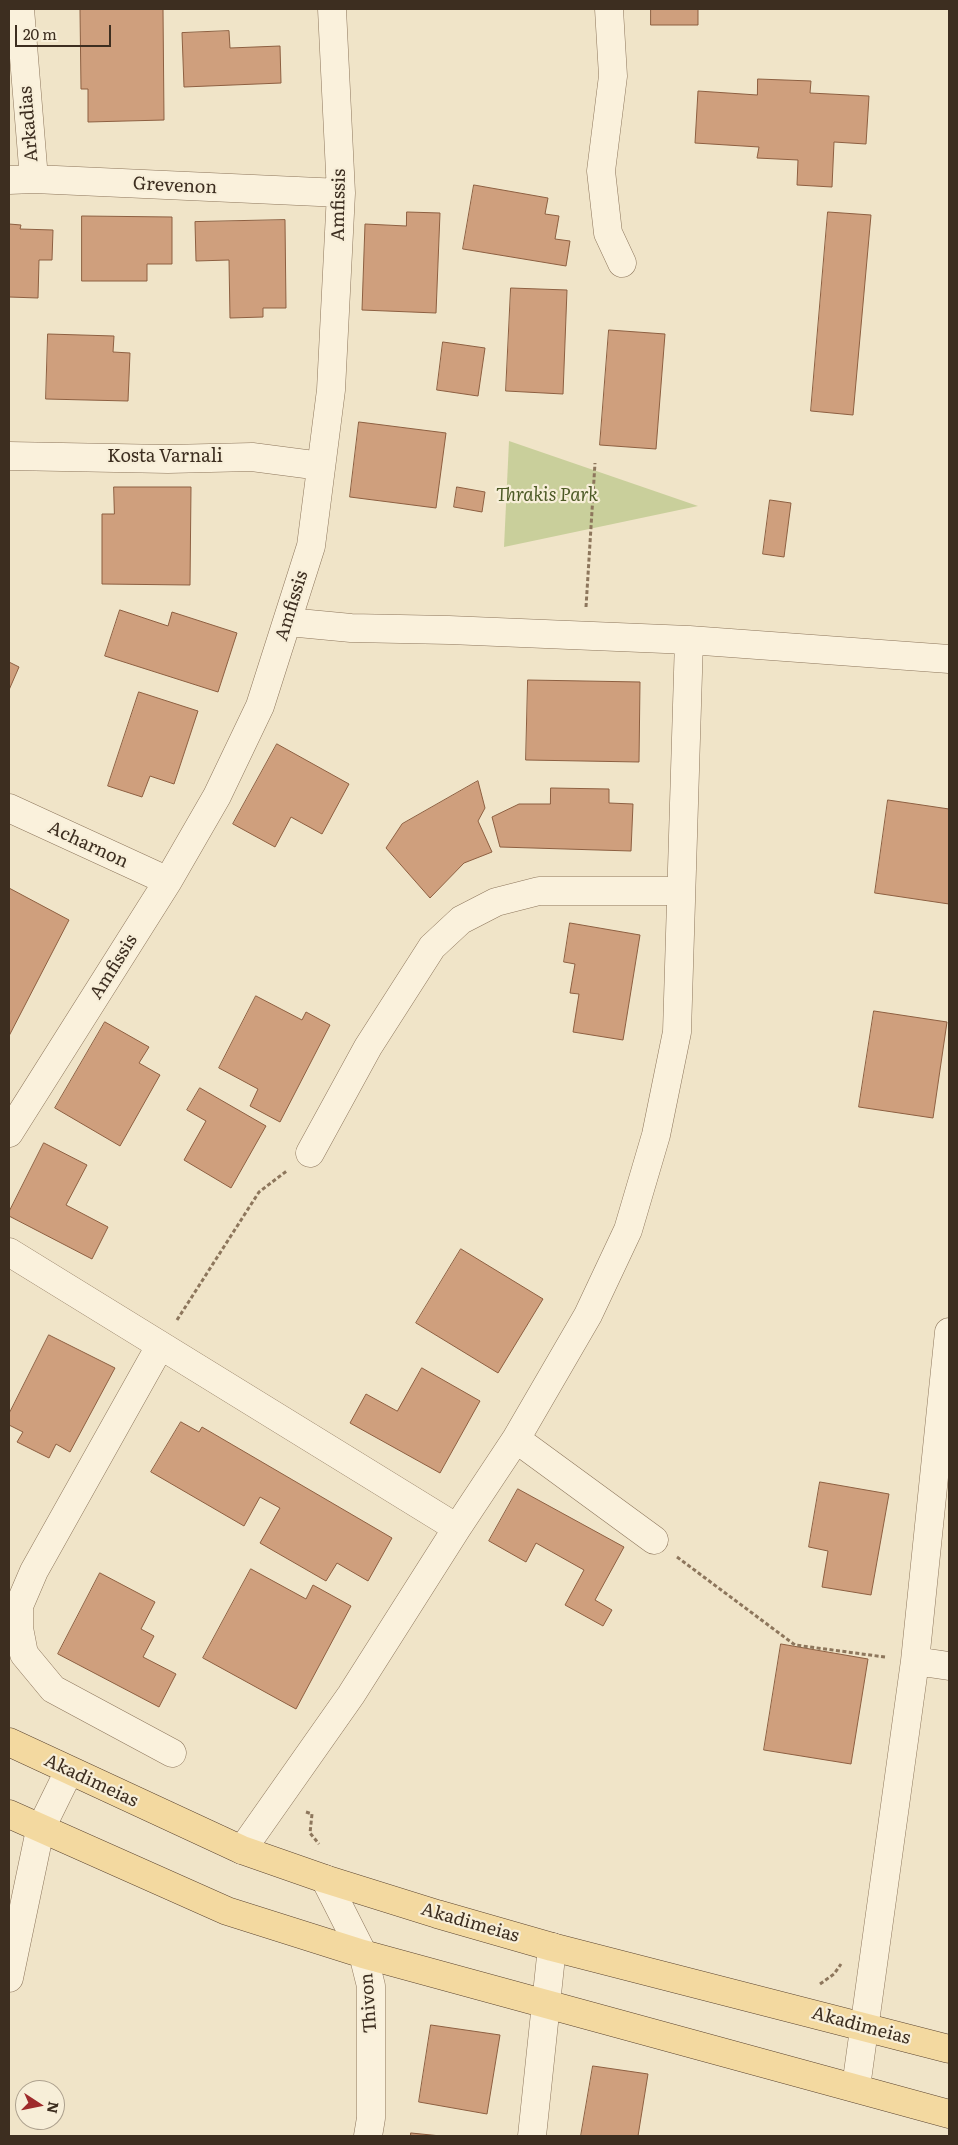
<!DOCTYPE html>
<style>
body{margin:0}
#map{position:relative;width:958px;height:2145px;overflow:hidden;background:#f0e4c8;font-family:Literata,serif}
canvas{display:block}
.frame{position:absolute;inset:0;border:10px solid #3d2e20;pointer-events:none}
.north{position:absolute;left:15px;top:2080px;width:50px;height:50px;box-sizing:border-box;background:#f7eed8;border:1px solid #ada18e;border-radius:50%;rotate:101deg;font-size:14px;font-weight:700;line-height:20px;text-align:center;color:#3d2e20}
.north::after{content:'';display:block;margin:auto;width:18px;height:22px;background:#9e2a2b;clip-path:polygon(50% 0,100% 100%,50% 72%,0 100%)}
.scale{position:absolute;left:15px;top:25px;width:96px;height:22px;box-sizing:border-box;border:2px solid #3d2e20;border-top:0;padding-left:6px;font-size:15px;line-height:18px;white-space:nowrap;color:#3d2e20;-webkit-text-stroke:4px #f7eed8;paint-order:stroke}
</style>
<div id="map">
<canvas width="958" height="2145"></canvas>
<div class="frame"></div>
<div class="north">N</div>
<div class="scale">20 m</div>
</div>
<script>
const c = document.querySelector('canvas').getContext('2d');
c.lineJoin = 'round';
function fill(path, color) { c.fillStyle = color; c.fill(path, 'evenodd'); }
function stroke(path, color, width, dash) { c.strokeStyle = color; c.lineWidth = width; c.lineCap = dash ? 'butt' : 'round'; c.setLineDash(dash || []); c.stroke(path); }
function drawText(font, color, halo, rows, align = 'center') {
  c.font = font + ' Literata,serif'; c.lineWidth = 4.5; c.setLineDash([]); c.textBaseline = 'middle'; c.strokeStyle = halo; c.fillStyle = color; for (const [text, x, y, turn = 0] of rows) {
    c.save(); c.translate(x, y); c.rotate((+turn || 0) * Math.PI / 180); c.textAlign = isNaN(turn) ? turn : align; if (halo) c.strokeText(text, 0, 0); c.fillText(text, 0, 0); c.restore();
  }
}
fill(new Path2D(`
 M509,441l189,65 -194,41z`), '#c9cf9b');
const building = new Path2D(`
 M58,9h105l1,111 -76,2v-33h-7l-1,-80z
 M651,9h47v16h-47z
 M229,31l1,17 50,-2 1,37 -97,4 -2,-54z
 M758,79l53,2 -1,12 59,3 -3,48 -32,-2 -2,45 -35,-2 1,-25 -41,-2 2,-11 -64,-4 3,-52 59,4z
 M474,185l74,13 -3,16 14,2 -4,23 15,2 -4,25 -103,-17z
 M407,212l33,1 -4,100 -74,-3 3,-86 41,2z
 M828,212l43,3 -18,200 -42,-4z
 M82,216l90,1v47h-25v17h-65z
 M285,220l1,88h-23v9l-33,1 -1,-58 -33,1 -1,-39z
 M9,224l12,1 -1,4 33,1 -1,30h-13l-1,38 -29,-1z
 M511,288l56,2 -4,104 -57,-3z
 M609,330l56,4 -9,115 -56,-4z
 M48,334l66,2 -1,16 17,1 -2,48 -82,-2z
 M443,342l42,6 -7,48 -41,-6z
 M359,422l87,11 -10,75 -86,-11z
 M114,487h77l-1,98 -88,-1v-70h12z
 M457,487l28,5 -3,20 -28,-5z
 M770,500l21,3 -7,54 -21,-3z
 M120,610l48,16 4,-14 65,21 -19,59 -113,-36z
 M9,662l10,5 -10,23z
 M528,680l112,2 -1,80 -113,-2z
 M139,692l59,19 -24,73 -24,-8 -8,21 -34,-11z
 M277,744l72,40 -27,50 -31,-17 -16,30 -42,-23z
 M478,781l7,27 -7,13 14,31 -28,11 -34,35 -44,-50 16,-24z
 M551,788l58,1v14l24,1 -2,47 -131,-4 -8,-30 27,-13h31z
 M888,800l61,9v95l-74,-11z
 M9,888l60,32 -60,116z
 M570,923l70,12 -17,105 -50,-8 6,-38 -9,-1 5,-29 -11,-2z
 M256,996l46,24 4,-8 24,13 -50,97 -30,-16 8,-17 -39,-21z
 M874,1011l73,11 -14,96 -74,-11z
 M105,1022l44,25 -10,16 21,12 -40,71 -65,-38z
 M200,1088l66,38 -35,62 -47,-28 22,-39 -19,-11z
 M44,1143l43,22 -21,40 42,22 -16,32 -83,-43v-4z
 M461,1249l82,50 -45,74 -82,-50z
 M49,1335l66,33 -45,84 -14,-8 -7,14 -32,-16 6,-10 -14,-7v-11z
 M422,1368l58,33 -40,72 -90,-50 16,-29 31,17z
 M181,1422l18,10 3,-5 190,111 -24,43 -31,-18 -11,18 -66,-38 20,-35 -20,-11 -16,29 -93,-54z
 M820,1482l69,12 -18,101 -49,-8 6,-36 -19,-4z
 M518,1489l106,58 -29,53 17,10 -9,16 -38,-21 19,-35 -48,-27 -10,19 -37,-21z
 M251,1569l55,30 7,-14 38,21 -55,103 -93,-51z
 M100,1573l55,29 -14,27 13,7 -11,21 33,17 -17,33 -101,-53z
 M781,1644l87,15 -17,105 -87,-14z
 M431,2025l69,10 -13,79 -68,-12z
 M593,2066l55,8 -10,62h-57z
 M411,2133l30,3h-30z`);
fill(building, '#cf9f7d');
stroke(building, '#8d5f41', 1);
const minor = new Path2D(`
 M20,9l14,170
 M609,9l4,67 -12,95 7,62 14,30
 M9,180l25,-1 307,14
 M9,456l159,3 84,-2 69,9
 M288,622l63,6 98,2 240,10 260,19
 M9,808l159,73
 M9,1133l159,-252 49,-85 43,-90 51,-160 20,-156 10,-197 -9,-184
 M310,1153l58,-106 64,-100 29,-27 35,-18 43,-11h142
 M9,1252l448,276
 M160,1346l-126,225 -15,35v22l5,26 29,35 119,64
 M516,1439l138,101
 M915,1661l34,5
 M242,1850l109,-155 106,-167 59,-89 72,-124 40,-85 28,-95 21,-103 12,-392
 M325,1879l38,75 8,32v132l-3,18
 M9,1978l31,-148 29,-59
 M856,2087l59,-426 34,-329
 M532,2136l20,-189`);
const major = new Path2D(`
 M9,1742l233,108 83,29 112,35 115,33 397,102
 M9,1814l218,97 136,43 586,160`);
stroke(minor, '#8d765c', 29);
stroke(major, '#5b4430', 29);
stroke(new Path2D(`
 M586,607l9,-144
 M177,1320l82,-128 29,-22
 M677,1557l118,88 90,12
 M306,1812l6,2 -2,19 9,11
 M820,1984l14,-10 7,-10`), '#8d765c', 3, [4, 2.5]);
stroke(minor, '#faf1dc', 28);
stroke(major, '#f3d9a0', 28);
drawText('18px', '#3d2e20', '#f7eed8', [
 ["Arkadias",29,124,-95],
 ["Grevenon",175,186,3],
 ["Amfissis",339,205,-89],
 ["Kosta Varnali",165,457],
 ["Amfissis",292,606,-73],
 ["Acharnon",88,845,25],
 ["Amfissis",114,967,-58],
 ["Akadimeias",91,1781,25],
 ["Akadimeias",470,1923,16],
 ["Thivon",369,2003,-94],
 ["Akadimeias",861,2026,15]
]);
drawText('italic 18px', '#4d5a26', '#f7eed8', [
 ["Thrakis Park",547,496]
]);
</script>
